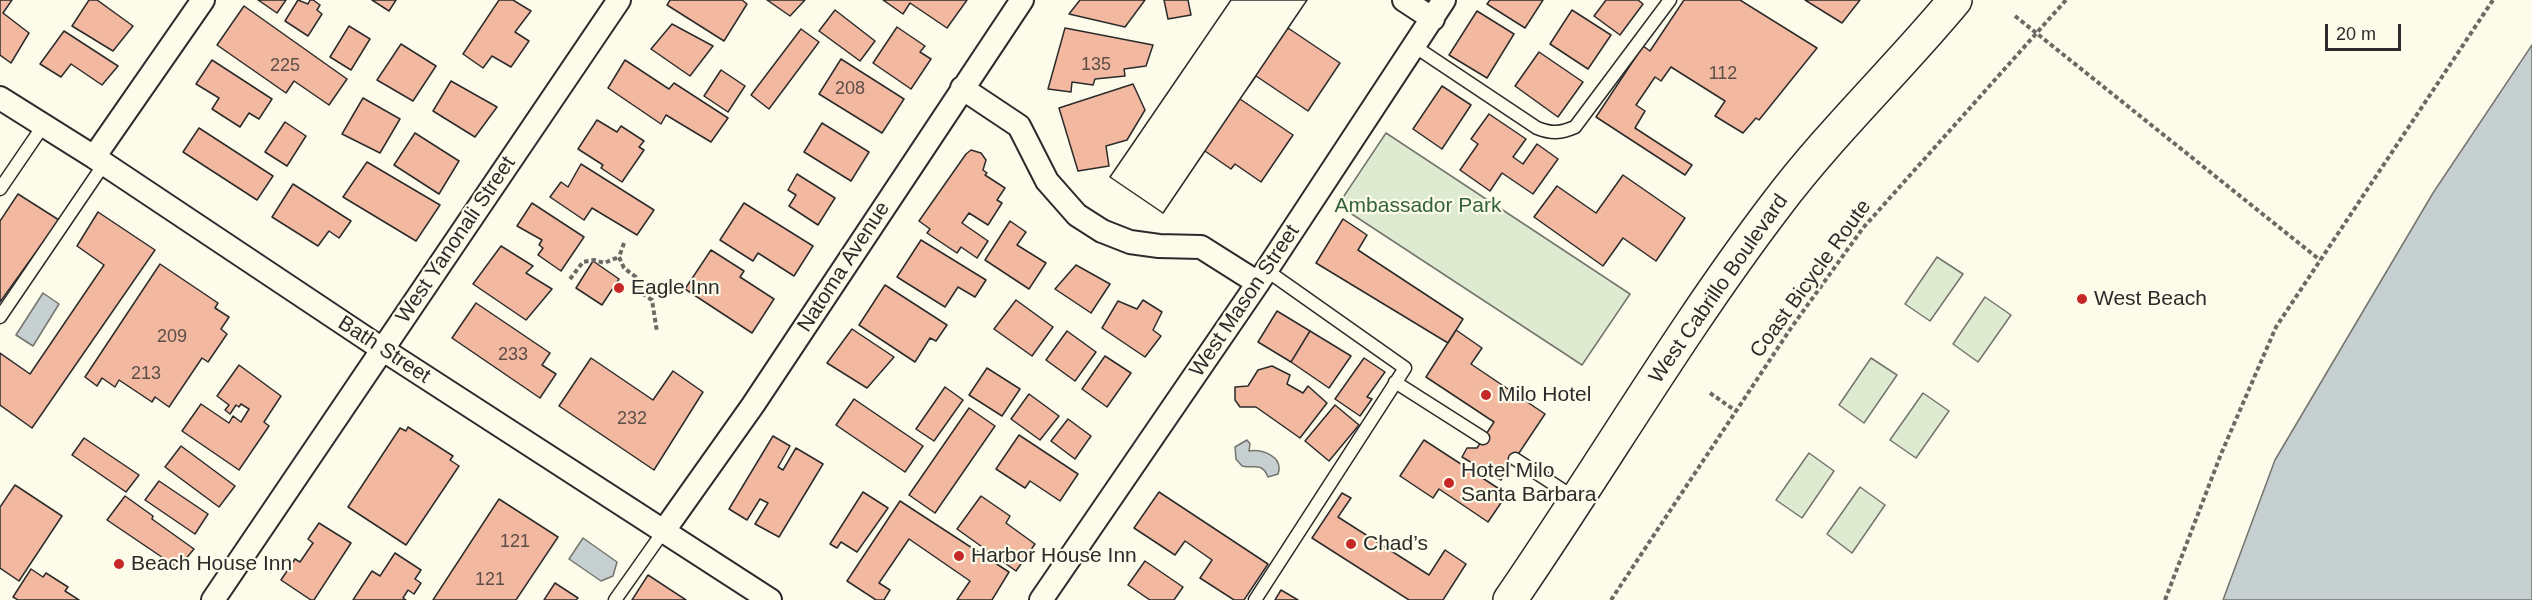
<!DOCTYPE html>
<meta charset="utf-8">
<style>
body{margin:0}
#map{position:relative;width:2532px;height:600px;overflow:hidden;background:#fdfbea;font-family:Helvetica,sans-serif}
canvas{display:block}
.scale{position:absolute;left:2325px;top:24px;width:76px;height:27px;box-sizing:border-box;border:3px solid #2b2b2b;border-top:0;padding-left:8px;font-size:18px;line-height:21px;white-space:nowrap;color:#2b2b2b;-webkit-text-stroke:4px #fdfbea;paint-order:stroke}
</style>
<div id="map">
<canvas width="2532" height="600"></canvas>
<div class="scale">20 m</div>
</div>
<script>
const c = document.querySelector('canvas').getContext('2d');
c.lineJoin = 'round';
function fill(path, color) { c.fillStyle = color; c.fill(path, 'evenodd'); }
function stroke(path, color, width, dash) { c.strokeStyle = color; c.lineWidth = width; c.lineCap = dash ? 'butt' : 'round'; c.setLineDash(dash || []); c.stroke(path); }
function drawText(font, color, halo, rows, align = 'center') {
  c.font = font + ' Helvetica,sans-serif'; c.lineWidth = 4.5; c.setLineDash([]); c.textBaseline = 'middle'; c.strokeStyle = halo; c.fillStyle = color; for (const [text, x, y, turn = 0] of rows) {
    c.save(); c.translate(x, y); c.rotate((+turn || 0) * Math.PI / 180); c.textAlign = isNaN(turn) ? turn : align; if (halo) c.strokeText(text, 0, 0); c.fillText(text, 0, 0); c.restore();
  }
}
const green = new Path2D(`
 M1386,133l244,161 -48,71 -244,-160z
 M1937,257l26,17 -33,47 -25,-17z
 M1985,297l26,18 -33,47 -25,-18z
 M1871,358l26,17 -33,48 -25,-18z
 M1923,393l26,18 -33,47 -26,-18z
 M1809,453l25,18 -32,47 -26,-18z
 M1860,487l25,18 -33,48 -25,-19z`);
fill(green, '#deebd1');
stroke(green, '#74746e', 1.5);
const water = new Path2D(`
 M2532,45v555h-309l52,-140 158,-267z
 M43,293l16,11 -26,42 -17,-11z
 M1247,440l3,4 -1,7c14,-2 35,6 29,23l-10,3c-6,-15 -13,-8 -26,-11l-6,-7 -1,-12z
 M583,538l34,24 -4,14 -12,5 -32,-22z`);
fill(water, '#c7d0d0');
stroke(water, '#74746e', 1.5);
const building = new Path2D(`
 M0,0h12l-9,13 26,20 -18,30 -11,-8z
 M89,0h8l36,26 -20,25 -41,-25z
 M258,0h28l-9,13z
 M298,0l10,4 2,-4h3l7,5 -3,5 5,4 -14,22 -23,-15z
 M372,0h24l-7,11z
 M499,0h14l18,11 -16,21 14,9 -18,26 -19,-11 -9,12 -20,-14z
 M670,0h72l5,4 -23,37 -57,-36z
 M767,0h38l-15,16z
 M883,0h84l-20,28 -37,-25 -7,11z
 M1080,0h65l-20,27 -56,-13z
 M1164,0h24l3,15 -23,4z
 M1231,0h76l-144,213 -53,-36z
 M1231,0h76l-19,28 52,35 -32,48 -52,-35 -16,23 53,36 -32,47 -26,-18 -4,5 -26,-18 -42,62 -53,-36z
 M1490,0h53l-18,28 -38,-24z
 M1606,0h32l5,4 -23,31 -26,-19z
 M1684,0h56l77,48 -58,72 -3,-2 -13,15 -28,-17 10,-15 -54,-34 -10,14 -6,-4 -19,28 9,6 -10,17 57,37 -7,10 -89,-58 47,-71 7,5z
 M1805,0h55l-18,23z
 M244,6l103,73 -18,26 -35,-24 -8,12 -69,-48z
 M835,10l40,31 -15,20 -41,-30z
 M1572,10l39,25 -23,34 -38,-25z
 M1477,11l37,23 -27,44 -38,-23z
 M672,24l41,22 -23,30 -39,-27z
 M349,26l21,13 -19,31 -21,-13z
 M897,27l28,19 -5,6 11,7 -20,30 -38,-26z
 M1065,28l88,17 -7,21 -22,3 1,7 -30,3 -2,6 -21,-3 -1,10 -23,-3z
 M801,29l18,13 -50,67 -18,-14z
 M64,31l54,35 -16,19 -31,-21 -10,13 -21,-13z
 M401,44l35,22 -23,35 -36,-21z
 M1539,52l44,30 -25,35 -43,-31z
 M841,59l63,40 -22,34 -63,-39z
 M212,60l60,39 -13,20 -10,-6 -9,14 -28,-18 7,-11 -23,-14z
 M625,60l44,29 5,-6 54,35 -17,24 -45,-27 -5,9 -53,-36z
 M721,70l24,16 -17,26 -24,-16z
 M451,81l46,26 -22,30 -42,-26z
 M1133,84l12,26 -18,30 -21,6 3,20 -31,5 -19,-63z
 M1442,86l29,19 -29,44 -29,-20z
 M363,98l37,21 -20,34 -38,-19z
 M1489,114l37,25 -13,18 10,7 14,-20 21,15 -25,35 -31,-21 -12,18 -30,-21 18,-26 -7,-5z
 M597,120l20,12 4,-6 23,15 -5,6 5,3 -22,32 -21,-14 2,-3 -25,-16z
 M285,122l21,14 -19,30 -22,-14z
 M822,123l47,29 -18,29 -47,-29z
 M199,128l74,48 -16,24 -74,-48z
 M415,133l44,28 -20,33 -45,-29z
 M971,150l10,3 5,7 -3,10 4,3 -2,2 20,13 -8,12 5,3 -14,22 -19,-12 -7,10 26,18 -11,17 -16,-11 -4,6 -30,-20 3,-4 -11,-8 47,-67z
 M367,162l73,43 -24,36 -73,-44z
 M581,164l73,46 -17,25 -45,-27 -8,12 -34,-23 11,-15 7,5z
 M797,174l38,24 -17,27 -29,-19 7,-11 -8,-5z
 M1623,175l62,43 -29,43 -33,-23 -20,28 -69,-49 23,-31 39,27z
 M293,184l58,37 -12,17 -10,-7 -11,15 -46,-29z
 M18,194l41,26 -59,82v-81z
 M532,203l52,34 -23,34 -23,-16 5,-7 -4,-3 3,-5 -25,-14z
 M744,203l69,43 -19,30 -36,-23 -5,8 -33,-21z
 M98,212l57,38 -123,178 -32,-23v-52l30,21 74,-109 -27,-19z
 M1343,219l24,16 -9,15 105,69 -15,24 -132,-80z
 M1010,221l16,11 -9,13 29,18 -17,26 -44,-29z
 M921,240l65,40 -11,17 -17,-10 -13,20 -48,-30z
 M501,246l32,20 -7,7 26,16 -26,31 -53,-36z
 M711,250l33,21 -4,6 34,22 -22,34 -67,-44z
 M593,261l26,18 -17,26 -26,-17z
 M160,264l58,39 -3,5 14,9 -8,12 6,5 -19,28 -6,-4 -33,49 -14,-10 -3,5 -33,-22 -4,7 -13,-9 -5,8 -12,-9z
 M1076,265l34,19 -19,29 -36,-24z
 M885,285l62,40 -11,16 -6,-3 -15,24 -56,-37z
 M1016,300l37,27 -21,29 -38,-27z
 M1143,300l19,12 -9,18 8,6 -16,21 -43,-29 16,-27 19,8z
 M476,303l74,50 -8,12 14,9 -16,24 -88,-60z
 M1277,311l33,20 -19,31 -33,-20z
 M852,329l42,28 -27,31 -40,-25z
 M1456,330l26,18 -11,16 74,50 -44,66 -39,-23 5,-9h10l17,-26 -68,-45z
 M1067,331l29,21 -21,29 -29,-21z
 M1310,331l41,25 -22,32 -38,-26z
 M1105,356l26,17 -24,34 -25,-18z
 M591,358l62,42 20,-29 30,21 -49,78 -95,-64z
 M1364,358l21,14 -18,25 5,2 -12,17 -25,-17z
 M239,365l42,31 -17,26 5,4 -30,44 -57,-39 19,-27 28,19 4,-7 8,6 8,-13 -8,-5 -2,3 -3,-2 -6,9 -5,-4 4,-5 -12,-9z
 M1272,366l18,9 -3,9 16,9 5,-7 19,17 -27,35 -44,-31h-16l-5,-7v-13l13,-1 10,-16z
 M987,368l33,21 -18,27 -33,-21z
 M945,387l18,13 -29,41 -18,-12z
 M1029,394l30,22 -19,24 -29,-21z
 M854,399l69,47 -18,26 -69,-47z
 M1335,405l24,20 -30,36 -24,-20z
 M969,408l26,18 -60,87 -26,-18z
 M1068,419l23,17 -16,23 -24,-18z
 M408,427l45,29 -3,4 9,6 -53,79 -58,-38 52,-79 6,3z
 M1019,435l59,39 -18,27 -30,-20 -5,7 -29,-19z
 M773,436l17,10 -12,21 5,3 13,-22 27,16 -44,73 -24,-13 13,-21 -8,-4 -13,21 -18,-11z
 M84,438l55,37 -13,17 -54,-37z
 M1424,440l83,54 -19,28 -49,-33 -6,9 -33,-22z
 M181,446l54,40 -16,21 -54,-40z
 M159,481l49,33 -13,20 -50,-34z
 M15,485l47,31 -43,65 -19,-13v-61z
 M863,492l25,16 -31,44 -16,-10 -4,6 -7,-4z
 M1159,492l109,72 -24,36h-10l-34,-22 12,-18 -27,-19 -10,14 -41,-27z
 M1342,493l9,5 -13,19 91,58 16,-25 21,14 -23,36h-34l-97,-62z
 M125,496l28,20 -1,3 42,30 -16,19 -71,-48z
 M981,496l29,20 -4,7 29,21 -19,27 -59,-42z
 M499,499l59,38 -42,63h-83z
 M900,501l109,71 -17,28h-35l13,-19 -61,-42 -30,44 11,7 -6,10h-8l-29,-19z
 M319,523l32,20 -37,57h-3l-30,-20 14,-21 5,3 13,-19 -5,-4z
 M395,553l26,17 -6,9 6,4 -7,11 -6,-4 -5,8 3,2h-53l19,-29 8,5z
 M1145,561l38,26 -9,13h-24l-22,-15z
 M31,569l12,8 3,-4 22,14 -3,4 14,9h-61l-5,-3z
 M648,575l38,25h-54z
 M555,583l23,15 -2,2h-32z
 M1281,590l17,10h-23z`);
fill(building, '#f2b8a0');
stroke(building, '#2b2b2b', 1.5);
const service = new Path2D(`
 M1414,46l123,82c15,6 24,5 38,-1l95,-127
 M0,189l43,-63
 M0,317l104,-153
 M1395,382l88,56
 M1515,459l60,39
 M615,600l48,-68
 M1255,600l150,-232 -139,-98`);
const minor = new Path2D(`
 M1404,0l29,19
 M962,88l57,38 28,55 30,34 25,16 28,11 29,4 42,1 57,36
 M0,98l94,59 288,192 388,251
 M94,157l109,-157
 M663,532l90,-127 269,-405
 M213,600l406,-600
 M1041,600l217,-317 186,-283`);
const secondary = new Path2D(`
 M1510,600c90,-131 170,-269 266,-395 55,-73 121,-135 179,-205`);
stroke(service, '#2b2b2b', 15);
stroke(minor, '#2b2b2b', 26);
stroke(secondary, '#2b2b2b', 36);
stroke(new Path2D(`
 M2015,16l305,244
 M624,243l-5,14 5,11 12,9 4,15 12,8 5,32
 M570,279l13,-17 11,-2 10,3 15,-6
 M1710,393l26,18
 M1611,600l180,-272 72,-100 203,-228
 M2165,600l56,-146 55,-127 217,-327`), '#6a6964', 4, [4.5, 3]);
stroke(service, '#fdfbea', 12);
stroke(minor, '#fdfbea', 22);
stroke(secondary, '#fdfbea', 33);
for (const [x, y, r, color] of [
 [619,288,6,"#c62828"],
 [2082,299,6,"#c62828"],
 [1486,395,6,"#c62828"],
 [1449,483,6,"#c62828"],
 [1351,544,6,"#c62828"],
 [959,556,6,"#c62828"],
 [119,564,6,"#c62828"]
]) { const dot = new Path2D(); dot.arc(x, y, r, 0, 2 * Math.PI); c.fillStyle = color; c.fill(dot); stroke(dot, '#fdfbea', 2); }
drawText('18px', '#5d4e48', null, [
 ["135",1096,65],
 ["225",285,66],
 ["112",1723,74],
 ["208",850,89],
 ["209",172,337],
 ["233",513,355],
 ["213",146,374],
 ["232",632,419],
 ["121",515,542],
 ["121",490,580]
]);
drawText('21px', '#34623c', '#fdfbea', [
 ["Ambassador Park",1418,206]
]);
drawText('21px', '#2b2b2b', '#fdfbea', [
 ["West Yanonali Street",456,240,-56],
 ["Natoma Avenue",844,267,-57],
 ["Coast Bicycle Route",1811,279,-54],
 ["West Cabrillo Boulevard",1719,289,-55],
 ["West Mason Street",1245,301,-56],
 ["Bath Street",384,350,33]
]);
drawText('21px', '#2b2b2b', '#fdfbea', [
 ["Eagle Inn",631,288],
 ["West Beach",2094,299],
 ["Milo Hotel",1498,395],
 ["Hotel Milo",1461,471],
 ["Santa Barbara",1461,495],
 ["Chad’s",1363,544],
 ["Harbor House Inn",971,556],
 ["Beach House Inn",131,564]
], 'left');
</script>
